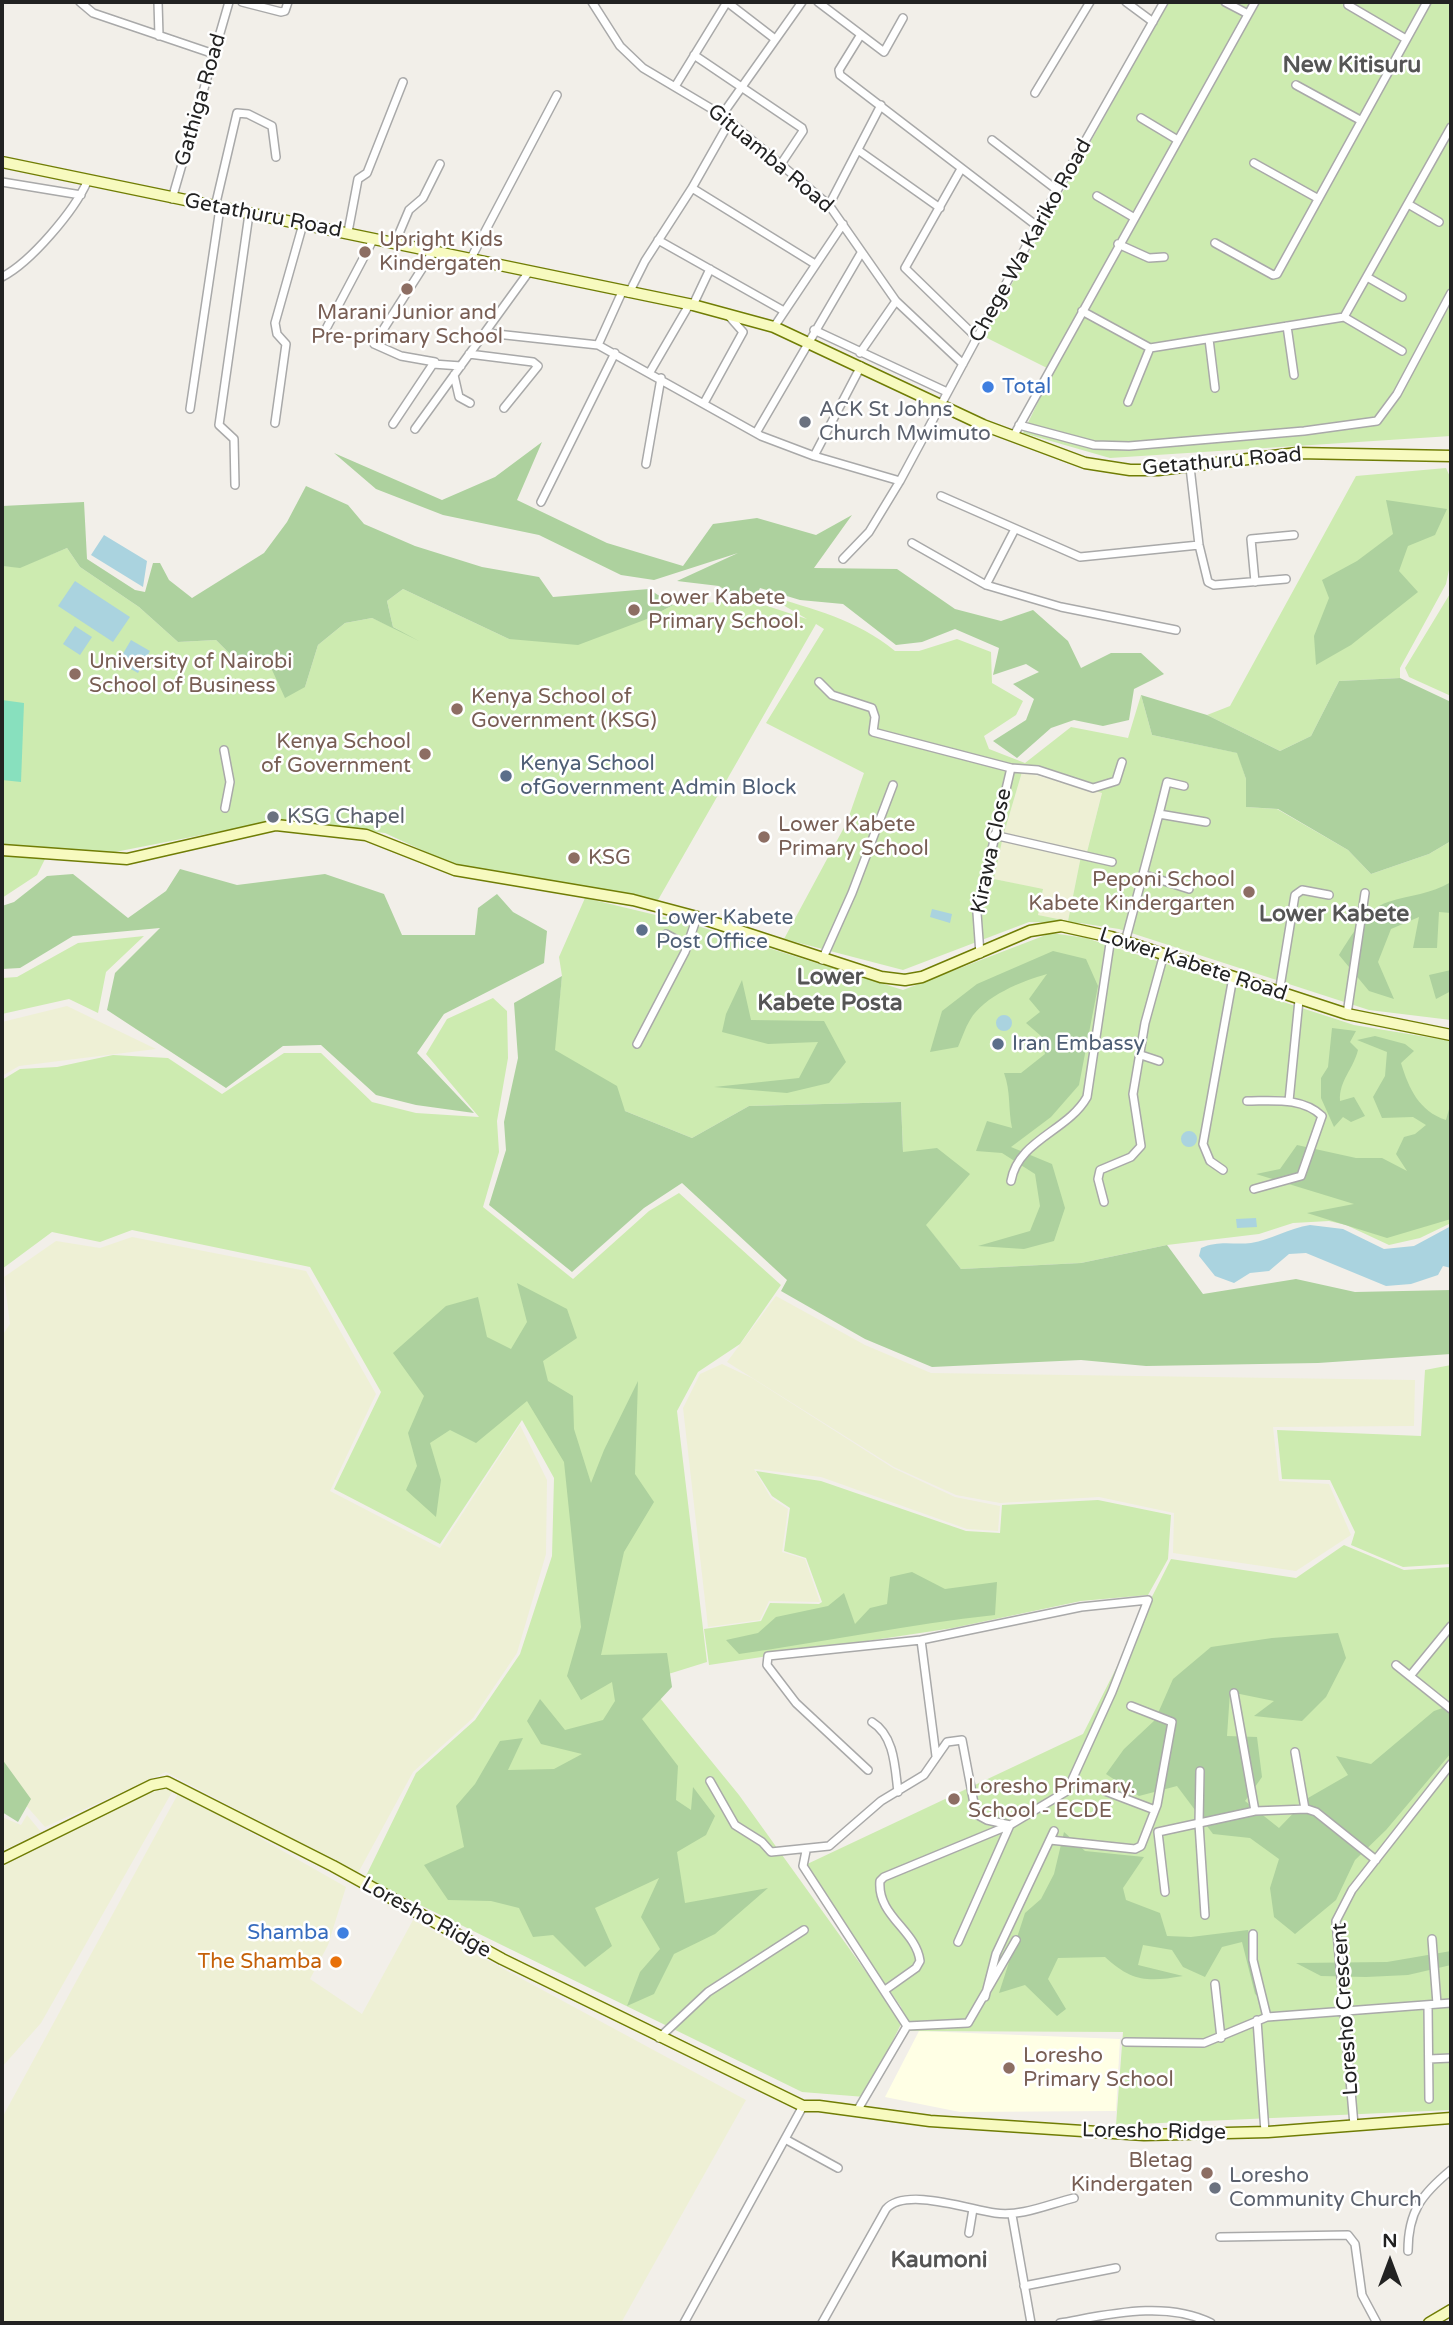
<!DOCTYPE html>
<style>
body{margin:0}
#map{position:relative;width:1453px;height:2325px;overflow:hidden;background:#f2efe9;font-family:"Varela Round",sans-serif}
canvas{display:block}
.frame{position:absolute;inset:0;border:4px solid #222;pointer-events:none}
.north{position:absolute;left:1355px;top:2227px;width:70px;height:70px;-webkit-text-stroke:5px #fff;paint-order:stroke;rotate:0deg;font-size:19px;font-weight:700;line-height:28px;text-align:center;color:#222}
.north::after{content:'';display:block;margin:auto;width:24px;height:32px;background:#222;clip-path:polygon(50% 0,100% 100%,50% 72%,0 100%)}
</style>
<div id="map">
<canvas width="1453" height="2325"></canvas>
<div class="frame"></div>
<div class="north">N</div>
</div>
<script>
const c = document.querySelector('canvas').getContext('2d');
c.lineJoin = 'round';
function fill(path, color) { c.fillStyle = color; c.fill(path, 'evenodd'); }
function stroke(path, color, width, dash) { c.strokeStyle = color; c.lineWidth = width; c.lineCap = dash ? 'butt' : 'round'; c.setLineDash(dash || []); c.stroke(path); }
function drawText(font, color, halo, rows, align = 'center') {
  c.font = font + ' "Varela Round",sans-serif'; c.lineWidth = 5; c.setLineDash([]); c.textBaseline = 'middle'; c.strokeStyle = halo; c.fillStyle = color; for (const [text, x, y, turn = 0] of rows) {
    c.save(); c.translate(x, y); c.rotate((+turn || 0) * Math.PI / 180); c.textAlign = isNaN(turn) ? turn : align; if (halo) c.strokeText(text, 0, 0); c.fillText(text, 0, 0); c.restore();
  }
}
fill(new Path2D(`
 M919,2031l201,8 -4,72 -156,1 -75,-15z`), '#ffffe5');
fill(new Path2D(`
 M1022,772l80,20 -15,60 -83,-19z
 M1002,840l79,16 -13,65 -31,-6 6,-25 -49,-11z
 M67,1006l89,43 -137,17 -17,10v-54z
 M132,1237l174,34 70,123 -46,97 110,57 80,-123 27,55 -1,74 -29,99 -44,65 -60,54 -55,101 -192,-101 -121,55 -43,-49v-442l8,-12 -6,-47 52,-36 44,7z
 M776,1296l89,49 66,28 484,7 -1,46 -141,1 6,54 50,3 22,51 -55,36 -123,-18 1,-40 -75,-16 -99,6 -44,-8 -62,-28 -167,-105z
 M722,1364l30,14 141,90 62,29 45,9 -2,25 -31,-2 -146,-52 -67,-8 17,29 17,11 -6,43 23,7 15,43 -51,-1 -9,19 -52,7 -25,-219 17,-34z
 M161,1786l11,6 -131,231 -39,44v-203z
 M179,1792l167,95 -18,58 -18,34 52,35 51,-94 333,180 -125,223h-619v-205z
 M27,1815l14,17 -39,19v-34l19,8z`), '#eef0d5');
fill(new Path2D(`
 M1168,2h283v434l-341,22 -87,-25 30,-62 -70,-35z
 M1446,468l5,11v81l-5,24 -46,84v10l-61,3 -28,55 -31,15 -73,-36 23,-9 126,-230z
 M67,548l13,19 59,40 39,35 38,-2 17,17 34,2 38,28 13,-42 27,-22 27,-5 29,13 -8,-4 -6,-26 16,-12 106,50 138,-20 26,-14 76,-5 58,19 -41,-24c47,14 90,24 129,56h24l38,-12 34,13 1,31 31,18 -7,14 -32,21 5,13 36,14 46,-36 57,11 13,-43 11,40 86,18 8,26v28l31,2 71,41 23,24 58,-20 22,-13v179l-82,-10 -250,-81 -39,-6 -51,-1 -126,48 -119,-31 63,-117 17,-49 -98,-50 58,-94 -8,-5 -158,276 -204,-35 -69,-32 -107,-13 -168,33 -108,-7v-280l18,1zM1022,772l40,8 40,13 -15,59 -83,-19zM1002,841l79,15 -13,65 -30,-6 5,-26 -49,-10z
 M1451,592v104l-42,-19 -4,-9z
 M2,854l44,3 -9,18 -35,23z
 M585,898l100,24 218,68 148,-57 35,5 268,87 97,16v182l-31,15 -31,7 -43,-20 -17,-4 -36,2 -34,11 -92,11 -86,18 -120,6 -36,-44 -22,-73 -2,-50 -152,4 -57,32 -67,-27 -71,-61 8,-74 -3,-19z
 M144,936l-38,36 -8,41 -29,-14 -67,15v-36l15,-1 61,-34z
 M493,998l14,13 1,47 -11,63 2,31 -16,55 90,72 76,-68 30,-18 102,92 -41,59 -42,28 -21,39 30,251 -61,19 93,114 163,227 -37,75 -63,-5 -437,-214 51,-105 59,-53 45,-66 32,-98 2,-78 -32,-58 -82,124 -106,-55 47,-97 -71,-125 -178,-37 -32,12 -48,-10 -50,37v-189l18,-11 37,-2 56,-12 55,3 54,36 62,-41h37l51,49 44,11 63,4 -53,-63 21,-35z
 M1451,1365v199l-48,3 -52,-22 4,-13 -25,-52 -48,-1 -5,-49 144,6 4,-66z
 M756,1471l65,10 145,50 34,2 2,-28 96,-5 73,15 -3,44 -20,36 -67,6 -128,27 -244,37 -5,-36 57,-8 9,-18 49,1 3,-2 -16,-44 -22,-7 6,-43 -18,-12z
 M1344,1545l60,25 47,-3v543l-335,15 7,-93 -216,-1 -6,-24 -98,-141 280,-132 88,-175 125,19z`), '#cdebb0');
fill(new Path2D(`
 M542,442l-25,58 90,43 76,23 30,-42 44,-6 59,17 36,-20 -38,53 83,1 58,40 46,12 32,-11 35,31 13,27 30,-15h30l23,21 -30,15 -5,31 -26,6 -29,-6 -23,8 -34,30 -24,-17 33,-21 8,-21 -21,-15 26,-12 -13,-8 -33,11 6,-27 -44,-19 -33,13 -26,3 -53,-41 -43,-4 -40,-12 -3,6 -20,4 -18,-12 -42,-5 61,-28 -84,27 -33,-5 -82,-40 -96,-20 -67,-26 -42,-36 108,47 53,-23z
 M306,486l42,19 16,19 51,22 67,21 57,10 14,20 96,-8 24,16 -26,14 -69,26 -69,-6 -106,-50 -16,12 6,26 26,14 -47,-23 -27,5 -27,22 -13,42 -20,11 -18,-39 -34,-2 -17,-17 -38,2 -39,-35 -59,-40 -13,-19 -47,20 -18,-2v-60l82,-4 3,57 48,31 10,2 8,-29h7l9,17 23,18 72,-45 23,-31z
 M1386,500l61,9 -12,26 -27,11 -9,25 19,21 -67,53 -35,20 -2,-29 15,-38 -7,-18 35,-19 36,-27z
 M1400,678l51,24v139l-22,13 -58,20 -23,-24 -70,-41 -32,-2v-28l-9,-26 -85,-18 -11,-40 66,20 73,36 31,-15 28,-55z
 M180,869l57,16 88,-11 59,20 18,41h73l3,-27 19,-14 16,18 34,19 -3,32 -100,51 -27,39 57,60 -58,-8 -40,-10 -55,-50 -38,1 -57,42 -119,-78 8,-37 45,-45 -87,8 -53,32 -18,1v-63l12,-4 33,-26 26,-2 55,44 38,-27z
 M1451,882v31l-12,-1 -2,36h-24l6,-31 -28,12 -13,33 16,37 -25,-8 -30,-36c12,-19 27,-46 49,-53 22,-7 43,-8 63,-20z
 M1053,951l33,8 12,27 -19,99 -28,32 -40,30 41,17 13,44 -11,33 -30,8 -46,-3 52,-15 10,-25 -5,-32 -33,-21 -26,-2 11,-30 25,7c-4,-19 -1,-36 -8,-55h17l24,-19 -4,-18 -15,-13 14,-11 -11,-13 18,-25c-25,7 -63,22 -77,46 -5,8 -8,18 -12,27l-28,5 12,-41 35,-27z
 M1451,970v21l-15,8 -7,-24z
 M562,976l-7,74 62,36 8,25 67,27 57,-32 152,-4 2,50 34,-4 33,26 -44,51 35,44 120,-6 86,-18 36,49 93,-15 59,13 96,-2v64l-133,9 -172,3 -65,-6 -149,7 -67,-28 -84,-48 6,-11 -105,-97 -38,25 -72,64 -83,-67 17,-55 -2,-28 14,-64 -4,-55z
 M742,980l9,40 73,1 22,41 -17,21 -42,10 -73,-6 85,-9 19,-36 -50,2 -46,-12 4,-18z
 M1332,1028l24,3 -6,11 8,8c-5,20 -19,30 -18,51l14,-4 11,19 -14,6 -8,-5 -9,10 -13,-29v-20l7,-11z
 M1375,1036l30,8 9,7 -13,12c8,26 18,48 45,57l5,-18v117l-64,19 -80,-25 47,-9 -98,-30 24,-5 17,-24 59,13h26l25,13 -11,-17 8,-17 11,-3 11,-9 -13,-8 -31,1 -9,-21 12,-21 2,-24 -30,-12z
 M517,1283l50,26 10,29 -34,23 5,20 25,15 1,33 17,54 13,-33 34,-69 -3,93 19,28 -30,50 -23,103 66,-2 5,34 -30,32 36,47 -2,34 15,10 2,-23 22,29 -9,19 -29,17 8,51 83,-15 -53,46 -41,20 -20,40 -27,12 13,-34 20,-23 -19,-32 18,-39 -64,30 17,38 -27,21 -32,-32 -20,2 -14,-29 -28,-7 -43,-1 -24,-35 40,-18 -8,-41 19,-22 25,-43 23,-3 -15,32 46,-1 28,-15 -41,-10 -14,-23 13,-22 25,31 38,-10 12,-19 -3,-19 -31,18 -14,-24 14,-49 -17,-165 -37,-61 -51,42 -26,-13 -20,13 11,37 -5,37 -30,-27 11,-24 -9,-33 16,-37 -31,-43 53,-47 32,-9 9,40 24,12 16,-27z
 M912,1572l33,17 52,-7 -2,33c-86,9 -170,27 -256,39l-13,-14 32,-7 18,-16 52,-11 16,-13 11,31 15,-16 17,-4 3,-27z
 M1338,1633l8,25 -20,39 -24,24 -48,-5 20,-15 -44,-9 -3,44 30,1 5,40 -17,24 34,27 29,-30 40,-23 -12,-19 35,8 63,-53 17,-6v48l-65,77 -31,30 -19,40 -41,34 -21,-17 -4,-29 9,-29 -29,-21 -37,-4 -36,-48 -38,10 -33,-22 18,-25 31,-29 18,-41 38,-32 61,-9z
 M2,1759l29,40 -13,23 -16,-10z
 M1064,1832l21,19 59,6 -21,31 3,12 34,13 7,23 24,1 57,-7 16,71 -9,-7 -13,-52 -20,5 -17,30 -22,-10 -11,-17 -29,-5 -5,20 45,11c-35,6 -51,6 -78,-19l-47,1 -10,21 18,30 -9,7 -32,-31 -26,8 26,-80 16,-14 13,-25z
 M1451,1951v14l-43,10 -42,2 -45,-1 -25,-13 91,-1z`), '#add19e');
fill(new Path2D(`
 M2,700l22,3 -3,79 -19,-2z`), '#88e0be');
fill(new Path2D(`
 M104,535l43,26 -4,26 -52,-32z
 M75,581l55,36 -17,25 -55,-36z
 M75,626l17,11 -12,18 -17,-11z
 M131,640l19,11 -12,22 -20,-11z
 M932,909l20,5 -2,9 -20,-6z
 M996 1023a8 8 0 1 1 16 0a8 8 0 1 1-16 0Z
 M1181 1139a8 8 0 1 1 16 0a8 8 0 1 1-16 0Z
 M1256,1218l1,9 -20,1 -1,-9z
 M1310,1225l33,4 41,20 30,-3 37,-20v42l-8,-2 -5,9 -27,9 -25,2 -80,-33 -17,1 -20,17 -19,2 -16,10 -19,-7 -16,-20 2,-8c18,-8 32,-3 50,-5 20,-3 38,-15 59,-18z`), '#aad3df');
const street = new Path2D(`
 M80,2l13,11 121,41
 M158,2l1,34
 M242,2l39,10 4,-1 3,-9
 M592,2l28,44 23,22 79,47 107,90 67,96 67,63
 M727,2l48,37
 M818,2l66,50 19,-34
 M1126,2l27,20
 M1225,2l23,12
 M1348,5l58,34
 M860,36l-21,34 1,5 197,151
 M694,55l108,73 1,3 -22,33
 M676,85l51,-83
 M1296,85l64,35
 M1035,93l55,-91
 M722,115l80,-113
 M1141,118l35,21
 M992,140l65,50
 M858,150l82,58
 M1254,163l63,35
 M961,169l-56,99 72,70
 M2,182l79,13
 M692,188l38,-67
 M1097,196l36,21
 M172,199l57,-197
 M1408,204l31,18
 M829,205l52,-100
 M215,207l22,-94 11,1 24,12 4,31
 M348,232l10,-53 9,-6 36,-91
 M658,240l126,71
 M395,243l14,-33 14,-12 17,-34
 M1215,243l58,32 4,-1 150,-272
 M1118,244l31,14 15,-1
 M432,253l-58,91 27,12 34,6
 M470,260l87,-165
 M2,277c29,-15 72,-66 85,-95
 M1367,277l35,20
 M629,293l16,-32 47,-73 123,76
 M693,305l17,-36
 M1082,311l68,37 194,-31 107,-190
 M1344,317l58,34
 M1287,326l7,49
 M327,327l47,-89
 M774,327l69,-103
 M814,330l133,62
 M487,333l111,12 163,91 53,20 86,25
 M1209,339l6,49
 M598,345l24,-53
 M860,353l36,-52
 M469,354l64,8 5,4 -34,42
 M650,372l39,-67
 M454,375l5,22 11,6
 M1128,402l22,-54
 M704,403l39,-71 -15,-17
 M190,409l30,-201
 M275,423l11,-79 -9,-10 -2,-11 28,-99
 M393,424l40,-60 28,2
 M1019,425l75,20 35,1 175,-15 73,-10 20,-27 54,-101
 M415,429l113,-156
 M756,433l105,-180
 M1013,437l242,-435
 M814,456l47,-90
 M646,464l15,-86
 M1190,467l9,78 9,37 6,3 72,-6
 M235,485l-1,-46 -15,-14 30,-211
 M941,496l139,61 119,-12
 M541,502l74,-149
 M912,543l74,42 75,22 115,23
 M843,559l26,-27 31,-51 137,-255 127,-224
 M1255,582l-4,-43 43,-4
 M986,585l29,-56
 M819,682l13,13 40,13 3,9 -2,15 138,36 -34,145 3,41
 M224,750l6,32 -5,26
 M1011,768l27,2 55,18 23,-7 6,-19
 M1159,814l8,-32 17,4
 M994,835l118,27
 M1145,875l44,14
 M666,934l22,12
 M1125,942l34,-128 47,8
 M822,960l30,-67 41,-108
 M1279,993l16,-98 7,-5 27,5
 M1347,1014l18,-121
 M637,1044l48,-92 12,-35
 M1141,1055l18,6
 M1247,1101c26,0 55,-4 75,15l-21,60 -47,13
 M1289,1101l10,-101
 M1223,1170l-13,-9 -7,-17 30,-167
 M1011,1181c7,-41 57,-50 76,-84l24,-160
 M1104,1202l-6,-23 2,-9 31,-13 10,-11 -8,-52 12,-71 19,-69
 M1396,1665l55,44
 M1410,1676l41,-50
 M1234,1693l21,118
 M872,1722c23,14 23,47 26,70
 M1295,1752l10,57
 M868,1770l-72,-67 -29,-38 1,-9 153,-16
 M1200,1771l-1,53 6,91
 M710,1781l25,44 27,17 9,10 58,-6 52,-45 43,-26 23,-33 15,-2 14,74 11,6 23,5 -52,117
 M1105,1791l50,19
 M1050,1840l85,9 6,-3 16,-41 15,-83 -41,-16
 M806,1851l-3,15 104,160 -50,85
 M1165,1892l-7,-60 97,-21 52,-2 9,3 60,48
 M1253,1934v26l14,57
 M1432,1939l5,65
 M1215,1984l6,54
 M885,1990l31,-22 4,-7c-4,-31 -43,-45 -40,-80l4,-4 126,-52 57,-34 45,-99 36,-92 -67,7 -160,33 15,116
 M985,1997l11,-43 58,-123
 M1428,2005l1,94
 M1257,2020l8,112
 M907,2026l61,-3 48,-83
 M659,2038l49,-46 96,-62
 M1126,2042l78,1 63,-26 184,-14
 M1429,2059l22,-1
 M1354,2125l-18,-204 16,-31 99,-126
 M785,2139l53,29
 M1012,2215l19,108
 M969,2233l4,-24
 M1220,2237l128,-2 7,9 7,51 15,28
 M1408,2251c0,-40 14,-57 43,-81
 M1024,2286l92,-18
 M684,2323l119,-217
 M822,2323l64,-114c19,-22 82,0 109,4 26,4 54,-9 79,-15
 M1060,2323c47,-8 105,-23 151,0`);
const secondary = new Path2D(`
 M2,162l691,143 81,22 209,98 102,38 45,7h28l139,-17 154,3
 M2,850l125,9 149,-34 90,10 89,35 178,30 64,17 184,60 24,3 17,-3 108,-46 31,-5 50,11 236,77 104,21
 M2,1859l150,-74 15,-3 166,84 169,93 301,147h16l111,15 214,14 124,-3 183,-14
 M1429,2323l22,-13`);
stroke(street, '#a9a9a9', 10);
stroke(secondary, '#707d05', 13);
stroke(street, '#fff', 7);
stroke(secondary, '#f7fabf', 10);
for (const [x, y, r, color] of [
 [365,252,7,"#8d6e63"],
 [407,289,7,"#8d6e63"],
 [988,387,7,"#3f7fe0"],
 [805,422,7,"#6b7280"],
 [634,610,7,"#8d6e63"],
 [75,674,7,"#8d6e63"],
 [457,709,7,"#8d6e63"],
 [425,754,7,"#8d6e63"],
 [506,776,7,"#5c6f8a"],
 [273,817,7,"#6b7280"],
 [764,837,7,"#8d6e63"],
 [574,858,7,"#8d6e63"],
 [1249,892,7,"#8d6e63"],
 [642,930,7,"#5c6f8a"],
 [998,1044,7,"#5c6f8a"],
 [954,1799,7,"#8d6e63"],
 [343,1933,7,"#3f7fe0"],
 [336,1962,7,"#e8710a"],
 [1009,2068,7,"#8d6e63"],
 [1207,2173,7,"#8d6e63"],
 [1215,2188,7,"#6b7280"]
]) { const dot = new Path2D(); dot.arc(x, y, r, 0, 2 * Math.PI); c.fillStyle = color; c.fill(dot); stroke(dot, '#fff', 2.5); }
drawText('21px', '#222', '#fff', [
 ["Gathiga Road",201,100,-74],
 ["Gituamba Road",770,159,40],
 ["Getathuru Road",263,216,11],
 ["Chege Wa Kariko Road",1031,241,-61],
 ["Getathuru Road",1222,462,-5],
 ["Kirawa Close",992,851,-78],
 ["Lower Kabete Road",1193,965,18],
 ["Loresho Ridge",426,1918,29],
 ["Loresho Crescent",1346,2009,-94],
 ["Loresho Ridge",1154,2132,1]
]);
drawText('21px', '#785e54', '#fff', [
 ["Upright Kids",379,240],
 ["Kindergaten",379,264],
 ["Marani Junior and",407,313,"center"],
 ["Pre-primary School",407,337,"center"],
 ["Lower Kabete",648,598],
 ["Primary School.",648,622],
 ["University of Nairobi",89,662],
 ["School of Business",89,686],
 ["Kenya School of",471,697],
 ["Government (KSG)",471,721],
 ["Kenya School",411,742,"right"],
 ["of Government",411,766,"right"],
 ["Lower Kabete",778,825],
 ["Primary School",778,849],
 ["KSG",588,858],
 ["Peponi School",1235,880,"right"],
 ["Kabete Kindergarten",1235,904,"right"],
 ["Loresho Primary.",968,1787],
 ["School - ECDE",968,1811],
 ["Loresho",1023,2056],
 ["Primary School",1023,2080],
 ["Bletag",1193,2161,"right"],
 ["Kindergaten",1193,2185,"right"]
], 'left');
drawText('21px', '#366cbe', '#fff', [
 ["Total",1002,387],
 ["Shamba",329,1933,"right"]
], 'left');
drawText('21px', '#5b616d', '#fff', [
 ["ACK St Johns",819,410],
 ["Church Mwimuto",819,434],
 ["KSG Chapel",287,817],
 ["Loresho",1229,2176],
 ["Community Church",1229,2200]
], 'left');
drawText('21px', '#4e5e75', '#fff', [
 ["Kenya School",520,764],
 ["ofGovernment Admin Block",520,788],
 ["Lower Kabete",656,918],
 ["Post Office",656,942],
 ["Iran Embassy",1012,1044]
], 'left');
drawText('21px', '#c56008', '#fff', [
 ["The Shamba",322,1962]
], 'right');
drawText('bold 23px', '#555', '#fff', [
 ["New Kitisuru",1352,66],
 ["Lower Kabete",1334,915],
 ["Lower",830,978],
 ["Kabete Posta",830,1004],
 ["Kaumoni",939,2261]
]);
</script>
